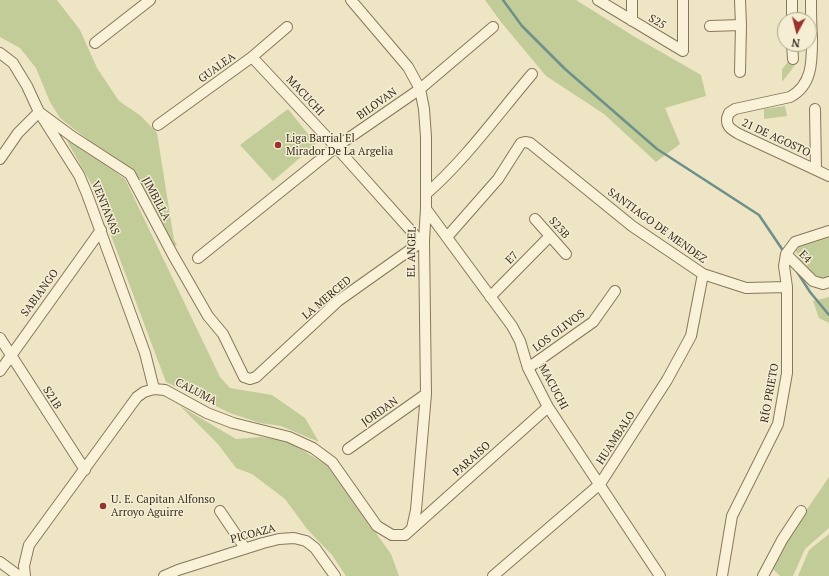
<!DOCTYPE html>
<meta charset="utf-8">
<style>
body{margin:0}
#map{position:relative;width:829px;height:576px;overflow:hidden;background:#eee5c4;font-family:"PT Serif",serif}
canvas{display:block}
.north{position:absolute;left:777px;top:12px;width:40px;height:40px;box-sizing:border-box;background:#f5eed4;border:1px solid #aaa18c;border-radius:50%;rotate:187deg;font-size:11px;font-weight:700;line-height:16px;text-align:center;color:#392d1f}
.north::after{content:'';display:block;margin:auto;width:14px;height:18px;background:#98322b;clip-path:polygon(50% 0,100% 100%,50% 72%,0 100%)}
</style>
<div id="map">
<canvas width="829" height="576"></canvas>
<div class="north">N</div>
</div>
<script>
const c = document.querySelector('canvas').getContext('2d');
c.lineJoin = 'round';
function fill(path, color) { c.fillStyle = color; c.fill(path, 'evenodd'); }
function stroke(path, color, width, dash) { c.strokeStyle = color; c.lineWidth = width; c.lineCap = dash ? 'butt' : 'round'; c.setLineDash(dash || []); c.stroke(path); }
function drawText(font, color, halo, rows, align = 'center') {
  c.font = font + ' "PT Serif",serif'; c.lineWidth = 3; c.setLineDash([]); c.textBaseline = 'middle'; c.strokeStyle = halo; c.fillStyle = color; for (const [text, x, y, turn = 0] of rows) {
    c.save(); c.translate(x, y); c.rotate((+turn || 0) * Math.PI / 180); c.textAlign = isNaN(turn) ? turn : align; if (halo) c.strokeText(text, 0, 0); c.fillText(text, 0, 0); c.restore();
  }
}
fill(new Path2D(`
 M0,0h57l23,30 17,38 22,33 22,15 16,17 17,107 3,5 -8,3 -38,-75 -71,-55 -10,-16 -14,-34 -16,-20 -20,-11z
 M485,0h91l59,37 66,38 5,21 -41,12 15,36 -24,18 -52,-48 -58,-38 -45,-54z
 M788,44h12c-1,19 -7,24 -18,38v-13l6,-7z
 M785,106l2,10 -23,3v-10z
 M288,109l28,35 -43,37 -33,-36z
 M66,135l59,44 95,198 10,11 42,7 33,23 14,24 -38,-16 -21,-3 -30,-10 -64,-31 -74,-197 -24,-42z
 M829,235v42l-8,2c-8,-6 -25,-19 -25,-29l6,-6z
 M829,297v26l-10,-5 -6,-17z
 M180,406l56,33 24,-2 27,4 40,24 64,89 8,22h-53l-14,-21 -25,-26 -22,-30 -33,-25 -16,-6 -18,-24z
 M829,477v51l-24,21 -12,27h-13l-11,-11z
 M829,534v42h-31l11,-26z`), '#c2cc98');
stroke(new Path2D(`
 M503,0l19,26 43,43 92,80 102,66 25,37
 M796,270l14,22 19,23`), '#6d908a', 2.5);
const minor = new Path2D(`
 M351,0l57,67 12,22 4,20 2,28v72l-2,31 2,154 -10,116 -4,18
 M598,0l85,51
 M632,0v21
 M740,0l1,25 -1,47
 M792,0v20
 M811,0c0,12 0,25 1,37 0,23 1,48 -22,60l-55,12 -6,4c-6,12 2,17 12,22l88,41
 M710,26l31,-1
 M95,43l55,-43
 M792,44l1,15
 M683,51v-51
 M0,53l13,10 14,23 12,26 40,63 8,19 58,159 9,36
 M252,57l84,90 85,95
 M815,109l1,61
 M39,112l34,25 57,37 43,81 35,61 15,18 21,43 6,2 6,-2 82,-76 86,-61
 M158,125l94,-68 35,-30
 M0,159l18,-26 21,-21
 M426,194c40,-35 72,-80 106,-120
 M426,209l86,117 8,15 8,27 20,39 112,169
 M535,219l31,35
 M447,237l51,-58 23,-36 4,-1 5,1 102,83 71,48 43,14 41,-1
 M786,254l27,27 10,3 6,-2
 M198,258l138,-111 84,-58 73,-62
 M490,297l60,-61
 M0,338l85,132
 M528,368l65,-46 22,-31
 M0,371l101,-141
 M348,449l78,-55
 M220,511l25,37
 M0,562l19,14
 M25,576l-1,-10 5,-21 108,-148 7,-5 10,-3 11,1 42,23 26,10 56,14 24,11 19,14 45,64 15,9h13l143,-128
 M164,576l14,-6 85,-27 16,-4 15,-1 12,3 9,7 20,28
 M493,576l107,-92 67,-104 24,-44 12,-62
 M722,576l10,-60 46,-92 9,-51v-86l-3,-21 2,-12 9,-12 34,-11
 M763,576l19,-36 19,-29`);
stroke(minor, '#89775b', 12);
stroke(minor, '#f9f1d8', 10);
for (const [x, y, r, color] of [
 [278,145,4,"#98322b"],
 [103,506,4,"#98322b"]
]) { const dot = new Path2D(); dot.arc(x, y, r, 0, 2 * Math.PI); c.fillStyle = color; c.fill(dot); stroke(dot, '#f5eed4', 1.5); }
drawText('11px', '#392d1f', '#f5eed4', [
 ["S25",657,22,31],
 ["GUALEA",217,68,-36],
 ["MACUCHI",305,96,47],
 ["BILOVAN",377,104,-35],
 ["21 DE AGOSTO",776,138,25],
 ["JIMBILLA",156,199,62],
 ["VENTANAS",105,208,68],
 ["SANTIAGO DE MENDEZ",657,226,36],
 ["S23B",559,228,48],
 ["EL ANGEL",412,252,-89],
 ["E4",805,257,45],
 ["E7",512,258,-46],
 ["SABIANGO",40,293,-54],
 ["LA MERCED",327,298,-40],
 ["LOS OLIVOS",559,331,-37],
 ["MACUCHI",553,387,62],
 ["CALUMA",196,392,27],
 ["RÍO PRIETO",770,393,-80],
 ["S21B",52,398,57],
 ["JORDAN",380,412,-35],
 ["HUAMBALO",616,438,-57],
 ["PARAISO",472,459,-42],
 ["PICOAZA",253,534,-15]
]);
drawText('11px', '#392d1f', '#f5eed4', [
 ["Liga Barrial El",286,139],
 ["Mirador De La Argelia",286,152],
 ["U. E. Capitan Alfonso",111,500],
 ["Arroyo Aguirre",111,513]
], 'left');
</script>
